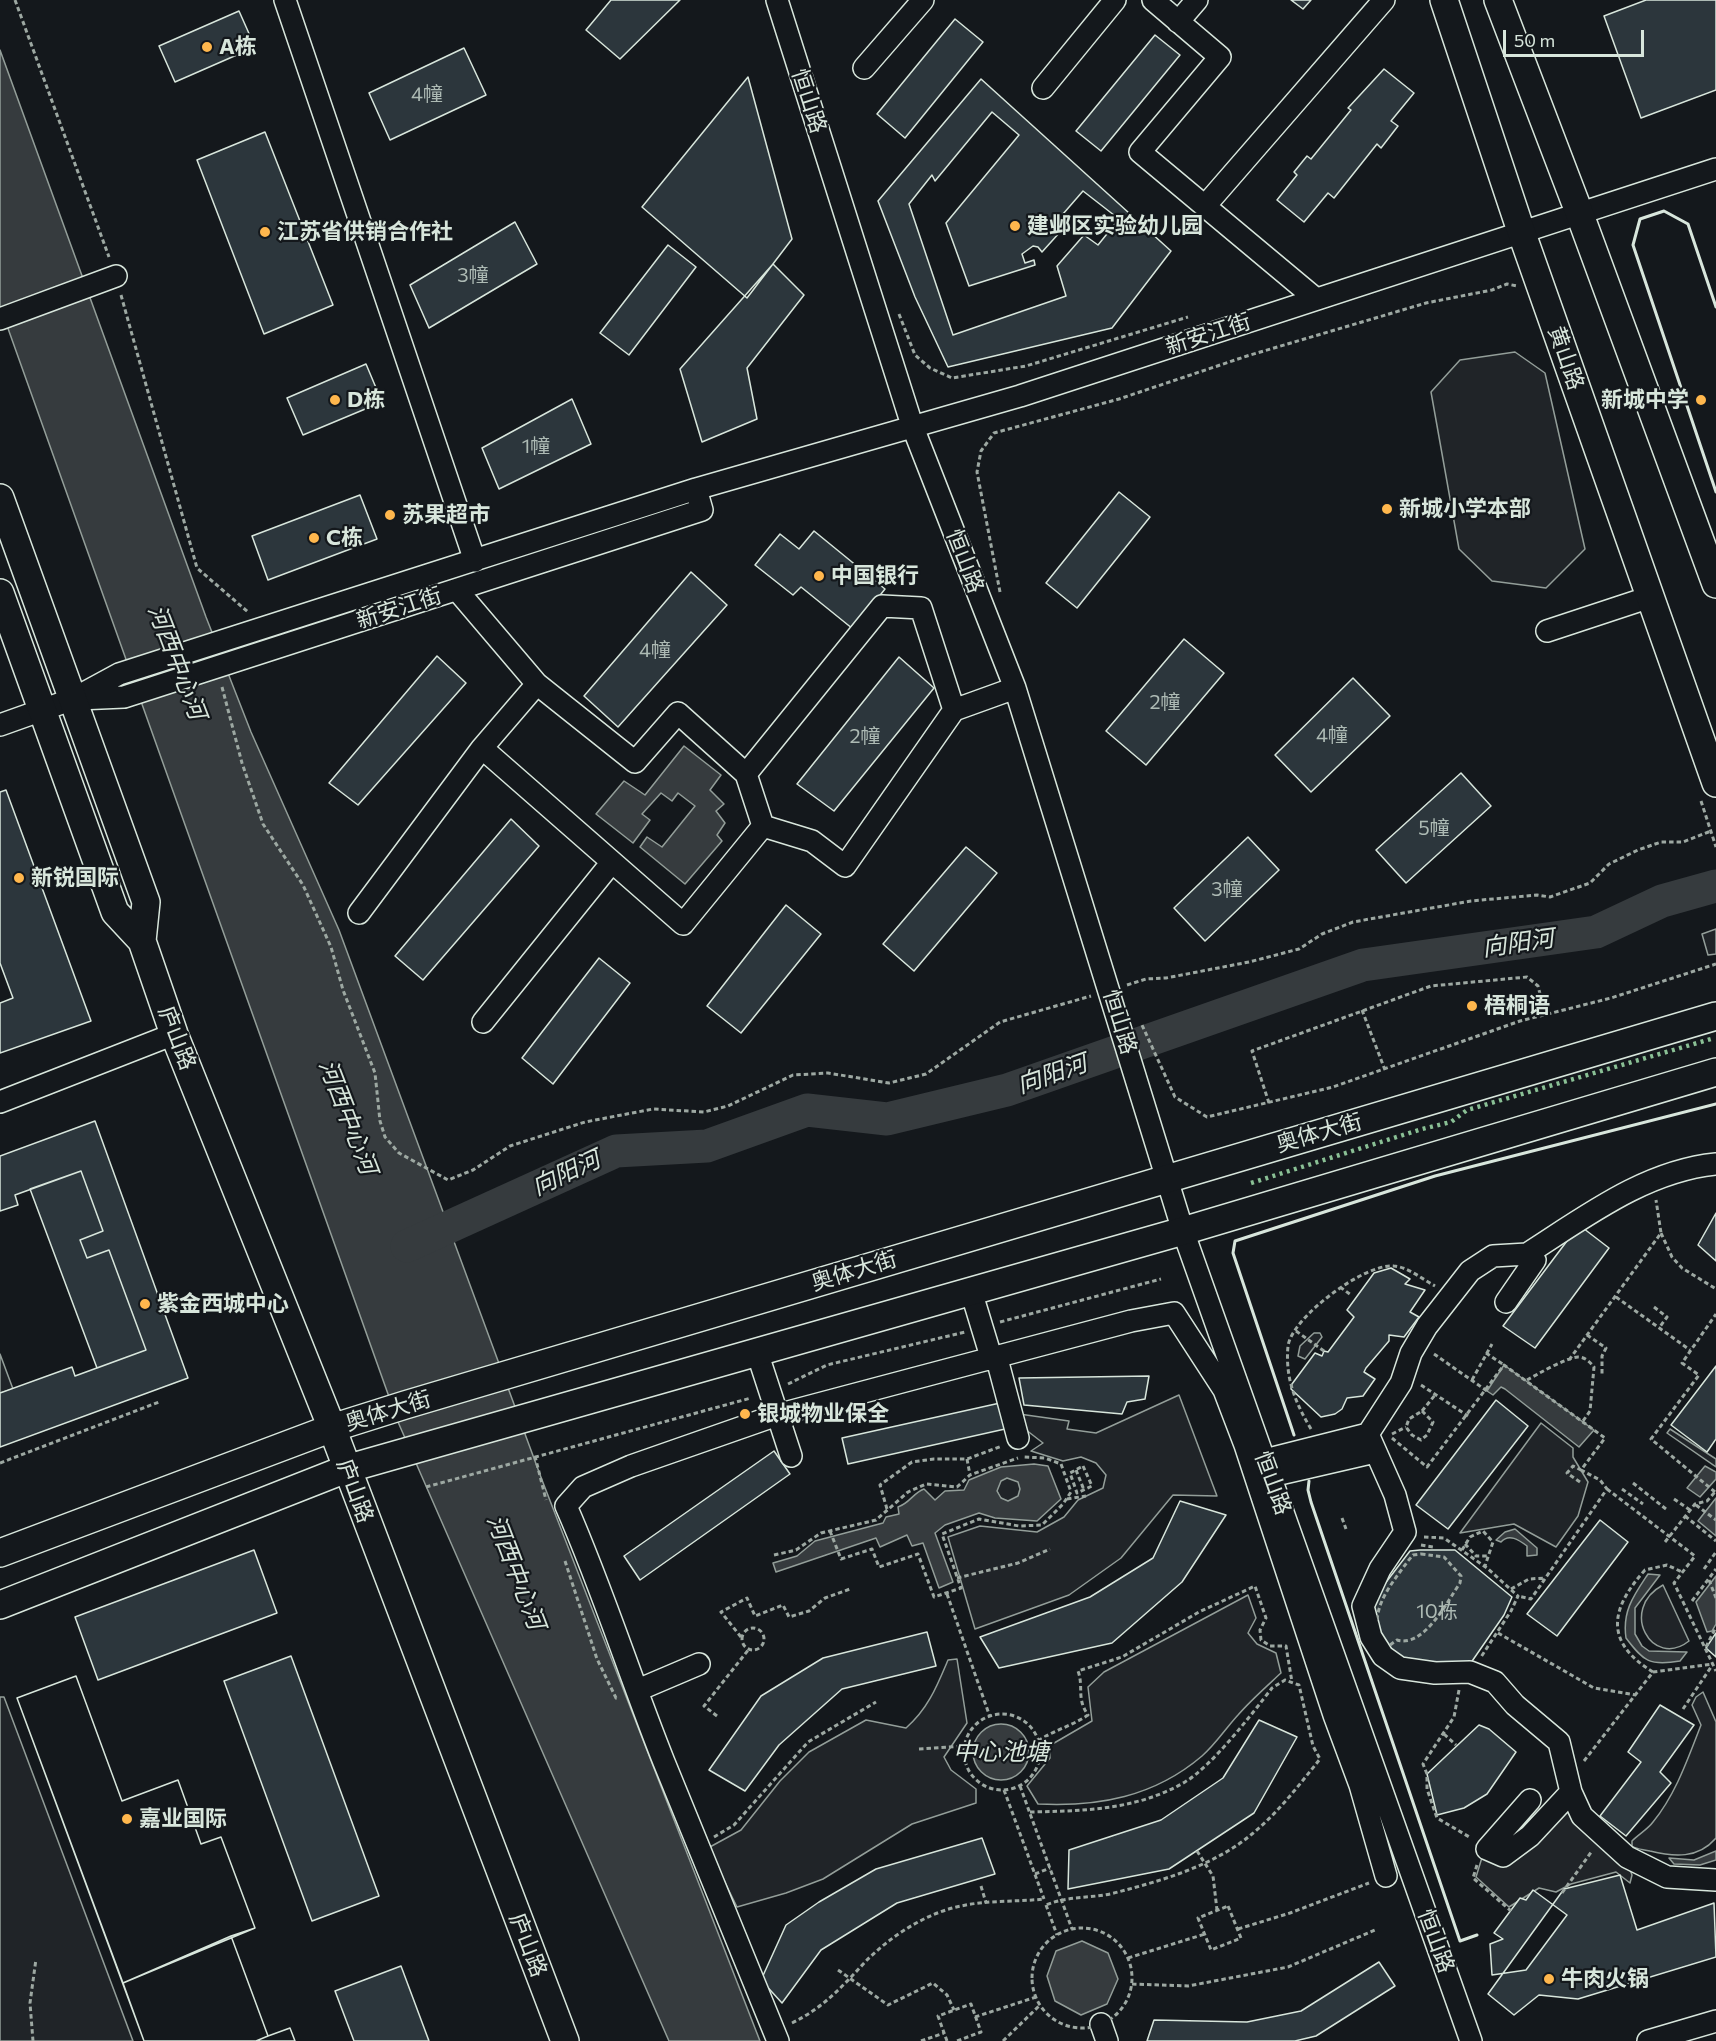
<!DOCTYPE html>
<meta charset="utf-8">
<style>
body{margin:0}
#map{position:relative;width:1716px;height:2041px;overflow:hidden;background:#14181c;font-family:Commissioner,sans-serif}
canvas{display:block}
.scale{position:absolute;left:1503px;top:30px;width:141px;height:27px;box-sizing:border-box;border:3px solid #d8e6dc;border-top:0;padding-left:8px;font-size:18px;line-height:21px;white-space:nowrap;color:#d8e6dc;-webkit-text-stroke:4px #14181c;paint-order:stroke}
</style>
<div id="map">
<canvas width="1716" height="2041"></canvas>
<div class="scale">50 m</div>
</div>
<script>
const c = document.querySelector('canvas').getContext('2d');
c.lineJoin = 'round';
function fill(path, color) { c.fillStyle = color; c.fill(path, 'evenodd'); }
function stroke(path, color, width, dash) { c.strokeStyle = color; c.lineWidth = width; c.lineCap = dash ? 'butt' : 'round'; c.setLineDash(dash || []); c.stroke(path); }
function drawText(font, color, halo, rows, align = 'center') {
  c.font = font + ' Commissioner,"Noto Sans SC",sans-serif'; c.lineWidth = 4.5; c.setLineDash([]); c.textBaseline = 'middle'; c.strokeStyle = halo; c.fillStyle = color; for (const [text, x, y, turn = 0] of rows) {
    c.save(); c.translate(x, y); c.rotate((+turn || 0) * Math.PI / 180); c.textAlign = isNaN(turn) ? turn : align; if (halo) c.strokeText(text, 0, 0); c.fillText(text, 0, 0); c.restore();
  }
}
const green = new Path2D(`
 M1515,352l30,21 40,176 -39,39 -54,-7 -33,-32 -28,-157 29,-32z
 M1716,929v25l-8,1 -6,-21z
 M1314,1333h6l2,4 -17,22 -7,-3 2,-10z
 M0,1354l13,35 -13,4z
 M1179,1395l38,101 -44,-1 -52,63 -52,37 -94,34 -27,-92 32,-11 57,6 27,-15 14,-17 25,-12 3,-13 -10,-12 -15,-6 -18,4 -32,-10 12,-8 -22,-17 -2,-12 50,7 -2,8 29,4z
 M1541,1423l32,25v9l15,25 -10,34 -22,31 -42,-23 -54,9z
 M1670,1429l46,30v8l-49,-34z
 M997 1489a12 12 0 1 1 24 0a12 12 0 1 1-24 0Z
 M1663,1585l26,56c-37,29 -71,-32 -26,-56z
 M1248,1595l8,23 -8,15 9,11 19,9 5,20c-15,14 -30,27 -43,42 -12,13 -23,30 -36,41 -48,41 -104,51 -164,48l-11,-18 23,-28 -1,-12 43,-25 -4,-34 16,-15z
 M957,1659l10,64 -23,34 7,13 25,19v14l-64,21 -89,55 -37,14 -49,14 -29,-59 33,-18 39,-49 29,-29 57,-32 40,8c22,-19 31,-42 42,-68z
 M1703,1692l13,30v116c-18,21 -42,19 -66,13 -7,-2 -12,-1 -18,-5v-5c7,-7 16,-12 21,-19 23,-28 35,-64 48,-97l-9,-20 4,-8z
 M0,1697h4l129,344h-133z
 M1569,1799l59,65 4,11 -2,8 -14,-11 -45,12 -15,8 -17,-4 -30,19 -33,-30 8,-26 21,8z`);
fill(green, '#202428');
stroke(green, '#939e99', 1.5);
const water = new Path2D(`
 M0,50l206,567 45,115 88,198 203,550 218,561h-91l-271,-619 -398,-1116z
 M684,746l37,29 -11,15 14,14 -8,7 9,12 -8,12 5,6 -37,43 -45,-37 7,-10 15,10 33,-41 -17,-13 -6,8 -11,-8 -19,21 8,6 -17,23 -37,-29 28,-33 21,14z
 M1504,1365l90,65 -15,17 -74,-58 -4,-2 -8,8 -6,-4z
 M1034,1464l14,2 13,33 -24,22 -42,-3 -16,-5 -34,12 -10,8 18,49 -14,6 -16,-45 -11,3 -5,-11 -27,12 -4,-9 -100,34 -3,-9 24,-7 18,-15 68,-18 3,-6 13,-3 -1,-7c12,-4 15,-14 26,-18l11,11 10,-9 19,-1 5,-10 32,-13zM1007,1478l11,4 2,7 -2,7 -10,5 -7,-3 -4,-7 4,-10z
 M1705,1466l11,6v7l-16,18 -13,-9z
 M1716,1498v38l-18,-15z
 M1515,1529l22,19v7l-10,1v-10c-8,-6 -18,-13 -26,-4l-5,-2 9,-8z
 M1648,1574l12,1 -25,33v26l7,12 7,5 38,1 -7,9c-30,5 -36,1 -54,-23 -4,-27 8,-43 22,-64z
 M1716,1576v48l-4,7 -5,1 -11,-30z
 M973 1752a28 28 0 1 1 56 0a28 28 0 1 1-56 0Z
 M1716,1851v9l-16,5 -26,-1 -5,-6 25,2z
 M1082,1941l26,12 10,26 -11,25 -26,11 -26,-14 -8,-25 9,-25z`);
fill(water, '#363b3e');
stroke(water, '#939e99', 1.5);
stroke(new Path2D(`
 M407,1246l209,-95 91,-5 100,-36 80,9 120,-29 356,-125 233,-33 66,-31 54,-15`), '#363b3e', 33);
const building = new Path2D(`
 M611,0h69l-60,59 -34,-29z
 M1291,0h20l-8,9z
 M1646,0h70v90l-75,28 -37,-102z
 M239,11l16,36 -80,35 -16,-36z
 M955,19l28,23 -78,96 -28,-24z
 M1155,35l25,20 -79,96 -25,-20z
 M464,48l22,47 -96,45 -21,-47z
 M1384,69l30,24 -23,28 7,5 -17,22 -4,-4 -43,54 -6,-5 -24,29 -27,-22 20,-25 -3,-3 13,-16 4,3 40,-49 -3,-2z
 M748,77l44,162 -45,59 -105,-91z
 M981,79l190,172 -59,77 -164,39 -33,-70 -37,-96z
 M992,112l27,23 -73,88 23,63 66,-21 -1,-5 -9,3 -3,-9 11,-8 5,1 4,5 28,-31 -7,-7 20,-23 36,28 -21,26 -14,-10 -27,31 9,30 -113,39 -44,-131 23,-29 3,6z
 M265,132l68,173 -69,29 -67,-174z
 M515,222l22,42 -108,64 -19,-43z
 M668,245l28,22 -67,88 -29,-22z
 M773,264l31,31 -57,73 10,51 -55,23 -22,-73z
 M366,364l16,38 -79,33 -16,-37z
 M572,399l19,45 -92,45 -17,-41z
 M1119,492l31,25 -73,91 -31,-25z
 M360,495l17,44 -109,41 -16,-44z
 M814,531l71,58 -32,40 -52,-42 -8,8 -38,-30 25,-31 19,15z
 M691,572l36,33 -109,122 -34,-31z
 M1184,639l40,34 -78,92 -40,-34z
 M437,656l29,27 -108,122 -29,-22z
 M899,657l35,31 -100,123 -37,-27z
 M1353,678l37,38 -79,76 -36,-37z
 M1461,773l30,33 -85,77 -30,-33z
 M6,790l85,231 -91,32v-50l13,-5 -13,-35v-171z
 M511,819l28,27 -116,134 -28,-24z
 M1248,837l31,33 -74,71 -31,-33z
 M966,847l31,26 -83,98 -31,-27z
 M786,905l35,29 -80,99 -34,-27z
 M599,958l31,25 -77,101 -31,-26z
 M95,1121l93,257 -188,69v-54l72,-26 3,9 71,-26 -37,-100 -22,8 -7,-18 23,-9 -22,-60 -66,24 3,10 -18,6v-55z
 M81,1171l22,60 -23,9 7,18 22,-8 37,100 -49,18 -67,-179z
 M1716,1213v48l-18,-16z
 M1579,1225l30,23 -74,100 -32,-22z
 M1391,1268l19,11 -5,5 20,6 -15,22 9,5 -15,20 -15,-2v6l-23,27 -2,4 11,7 -12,17 -16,2 -5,11 -7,5 -14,3 -30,-28 1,-5 23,-31 7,3 2,-5 4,1 26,-35 -7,-7 27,-37z
 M1716,1366v73l-9,13 -36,-27z
 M1149,1376l-4,23 -18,3 -5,12 -98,-9 -5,-27z
 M1496,1400l32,26 -80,103 -32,-24z
 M1009,1401l5,26 -166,37 -6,-26z
 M774,1451l16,23 -150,106 -16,-24z
 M1180,1501l46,14 -44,67 -70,61 -113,25 -19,-31 110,-40 63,-39z
 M1600,1520l28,22 -71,94 -30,-22z
 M254,1550l23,63 -179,67 -23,-63z
 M1420,1550h35l57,47 -8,18 -36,52 -66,-6 -27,-26 -8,-28 43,-56z
 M927,1632l9,34 -94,23 -63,56 -34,46 -36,-21 52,-74 62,-38z
 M1716,1633v24l-10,-9z
 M291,1656l88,240 -67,25 -88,-240z
 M76,1676l46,125 56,-21 23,64 20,-7 34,91 -24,8 37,100 22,-8 5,13h-151l-127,-343z
 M76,1676l46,125 56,-21 23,64 20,-7 34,91 -132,55 -106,-285z
 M1660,1705l34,20 -34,47 11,11 -45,53 -26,-20 41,-54 -13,-10z
 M1259,1720l38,17 -43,76 -85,56 -101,20 1,-39 92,-30 62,-42z
 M1479,1725l10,4 27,23 -29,42 -23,14 -27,7 -10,-41z
 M982,1838l13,36 -98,29 -76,47 -39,53 -21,-23 25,-55 33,-23 57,-33z
 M1620,1875l17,55 77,-27 2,54 -138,42 -39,-4 -25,20 -26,-21 76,-105z
 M1533,1890l34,25 -41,55 -34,5 -2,-31 13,-5 -9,-6 26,-35 6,2z
 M231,1936l37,100 -12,5h-112l-21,-58z
 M1379,1962l16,24 -79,50 -21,5h-148l7,-21 93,2 54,-11z
 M401,1966l28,75h-75l-19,-50z
 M290,2028l5,13h-39l12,-5z`);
fill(building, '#2c363c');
stroke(building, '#d8e6dc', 1.5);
const minor = new Path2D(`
 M285,0l190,561
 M777,0l135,425 103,263 168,543 288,810
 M1153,0l67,57 -80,95 176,147
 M1178,22l19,-22
 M864,68l59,-68
 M1043,88l72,-88
 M1205,206l179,-206
 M0,319l116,-43
 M457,590l80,94 -55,64 201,176 80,-98 49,15 33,25 109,-156 61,-22
 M1547,631l103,-34
 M537,684l98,78 43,-49 68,61 136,-168 39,2 33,102
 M78,699l46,-2 578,-187 -6,-21
 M0,725l73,-26 46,-25 577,-185 324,-93 696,-227
 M746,774l17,52
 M359,913l123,-165
 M483,1022l129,-160
 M0,1102l174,-68
 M1527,1254c58,-37 118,-83 189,-90
 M971,1291l21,69
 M1506,1302l29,-42 -8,-6 -34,2 -23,15 -43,55 -16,27 -10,30 -33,51 27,61 10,37 -25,37 -17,37 8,31 12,19 17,12 35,5 35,-1 25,10 20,23 44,37 12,50
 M757,1352l34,104
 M997,1359l21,79
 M1265,1460l103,-26
 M1271,1476l104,-24
 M638,1690l61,-26
 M1530,1800l-43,49 16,7 27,-20 41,-44 11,24 45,41 40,20 49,3
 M1101,2024l6,17
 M778,2041c-38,-93 -76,-186 -114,-279 -34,-85 -61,-172 -98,-256l17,-19 48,-21 146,-51 354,-94 43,-8 50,77 21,55 89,270 26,70 26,91
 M1648,2041l68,-20`);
const major = new Path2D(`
 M1444,0l77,231 195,552
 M1498,0l81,212 137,372
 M0,498l146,404 -4,39
 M0,593l115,319 27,29 32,93 158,394 233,613
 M0,1553l332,-125 73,-23 1311,-389
 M0,1605l346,-136 837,-238 533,-159`);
stroke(minor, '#d8e6dc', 24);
stroke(major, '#d8e6dc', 30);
stroke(new Path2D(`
 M15,0l94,257
 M121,295l76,273 51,44
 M899,314l16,41 15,13 22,10 74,-12 162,-49
 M1000,592l-23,-120 4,-21 13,-18 125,-34 128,-43 179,-53 66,-13 15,-6 10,2
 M222,687l20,76 21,61 40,61 28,62 12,43 32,83 5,48 5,16 14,16 49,27 25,-10 37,-24 75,-24 68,-13 51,3 24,-6 65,-31 35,-2 61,10 37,-9 74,-52 91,-26
 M1701,801l15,46
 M1127,985l19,-6 20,-1 83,-16 50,-13 23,-15 31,-12 118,-21 66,-6 13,2 40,-14 19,-19 29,-14 23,-8h22l28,-11
 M1362,1010l23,60
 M1142,1025l33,72 32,20 126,-30 187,-66 91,-23 105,-34
 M1269,1103l-17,-52 179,-65 96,-9 11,9 7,28
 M1661,1233l11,24 10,11 34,21
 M1340,1287l11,8
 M1616,1297l74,53
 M1654,1307l13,10 -8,11
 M1000,1322l161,-43
 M1296,1331l28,20
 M1587,1335l19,13 -4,8v19
 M1486,1353l18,12
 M1434,1354l53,37
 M1569,1360l92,-127 -5,-33
 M1472,1380l20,-36
 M1527,1380c11,-6 38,-22 51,-23 7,0 12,5 16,10l-4,44 -7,10
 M788,1384l39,-19 138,-33
 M1421,1385l47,31
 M1422,1411l11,11 -6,13 -6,5 -9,-5 -6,-8 3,-8z
 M1422,1411l13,-16
 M1311,1429c-16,-27 -26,-51 -23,-83 4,-29 77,-83 106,-80 14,1 28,13 41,20
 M1392,1434l14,-7
 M1392,1438l35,29 77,-102 101,73 -24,32 19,10 7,9 -76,110 -13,-3
 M535,1456l11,44
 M967,1459l3,16
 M0,1463l159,-61
 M1083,1466l9,20 -15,7 -7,-20z
 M1076,1470l8,20
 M1580,1482l-13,-9 6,-7 8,4
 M1633,1483l33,26
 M426,1487l325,-89
 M1607,1489l88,67 -21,27 42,88
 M1622,1489l21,15
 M1715,1492l-64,-53 48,-64 -17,-12 34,-49
 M1067,1499l19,-3
 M1674,1499l16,11
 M1696,1505l20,15
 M887,1509l-7,-24 32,-23 22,-3h33l35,-13
 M1685,1516l31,25
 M1342,1518l4,11
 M830,1531l11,28 31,-10 7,18 39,-13 16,43 27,-9 -19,-54 37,-15 40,7 23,-1 21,-21 8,-12 -10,-28 -16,-6 -21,-1
 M1424,1537l20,1 43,30 31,28 -7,15 -30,46
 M1665,1542l30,-38 12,-3 8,-9
 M1465,1544l11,12h13
 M1421,1545l12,2
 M1462,1550l8,-13 13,-6 10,11 -8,24
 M1421,1554l23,3 17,19 -1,7c-13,19 -36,65 -63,57l-7,5 -9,-2c-13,-32 8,-56 27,-82l5,-6z
 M774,1555l22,-5 25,-17 55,-13 32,-28 18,-8 31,3 13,-12 48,-17
 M565,1561l32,98 19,39 3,-1
 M1704,1569l12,-17
 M957,1578l61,-15 32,-14
 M1709,1580l7,18
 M1511,1589l18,-10 16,-1
 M947,1594l43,123
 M1692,1601l24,-32
 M742 1639a11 11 0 1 1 22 0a11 11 0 1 1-22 0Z
 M1498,1633l96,55 42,7
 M741,1637l-20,-25 26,-14 8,18 28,-11 6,12 20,-6 16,-13 25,-9
 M1706,1647l10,-20
 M1653,1672c-49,-30 -43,-63 -8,-102l22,-5 15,7
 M1459,1690l-5,27 -31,47 4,10v15l10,29 34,20
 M1683,1709l30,-45
 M964 1752a38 38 0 1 1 76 0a38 38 0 1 1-76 0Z
 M717,1716l-13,-10 45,-57
 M1444,1734l12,11
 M1038,1741c16,-11 34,-15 50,-26 -12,-17 -4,-28 -10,-44l44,-14 77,-45 56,-26 11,32 -6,12 1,10 9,6h16l6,36
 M919,1749l45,-3
 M1584,1761l69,-89 60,-8
 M1020,1786l52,143
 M1004,1790l40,109
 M1030,1812c54,-1 107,-2 155,-30 27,-16 67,-68 87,-94l13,-8 14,5 14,61 7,13c-21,26 -42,54 -68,75 -37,31 -88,46 -134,58 -24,7 -48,3 -72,13
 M714,1837l20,-12 74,-83 68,-40
 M1197,1851l16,25 4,34
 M1477,1865l-4,13 38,33
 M1035,1874l15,-6
 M981,1886l5,17
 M1562,1893l30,-42
 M1046,1905l11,30
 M1228,1906l13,32 -30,12 -13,-32z
 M1032 1978a50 50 0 1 1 100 0a50 50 0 1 1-100 0Z
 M1238,1929l52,-16 79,-30
 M1128,1958l77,-24
 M838,1970l50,35 45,-22 14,12 7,15
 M1132,1984l56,2 100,-19 87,-37
 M975,2017l61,-20
 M792,2023c31,-15 51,-37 74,-62 25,-25 60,-48 95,-55 27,-6 55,-4 83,-7
 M33,2041l-3,-38 6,-44
 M921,2041l23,-8
 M947,2041l-9,-25 33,-12 10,28 -24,9
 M1003,2041l37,-36`), '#9da8a2', 3, [4.5, 3]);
stroke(minor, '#14181c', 21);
stroke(major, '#14181c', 27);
stroke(new Path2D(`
 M1251,1183l171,-54 29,-7 16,-12 244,-71`), '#8ac095', 4.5, [3, 4.5]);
stroke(new Path2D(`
 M1716,307l-28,-83 -24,-13 -24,8 -7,26 83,247
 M1294,1435l-61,-182 2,-12 200,-65 281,-72
 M1309,1481l-1,9 3,12 149,439 17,-6`), '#d8e6dc', 3);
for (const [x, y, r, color] of [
 [207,47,6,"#ffb74d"],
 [1015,226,6,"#ffb74d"],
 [265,232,6,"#ffb74d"],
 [335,400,6,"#ffb74d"],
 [1701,400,6,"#ffb74d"],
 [1387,509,6,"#ffb74d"],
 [390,515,6,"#ffb74d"],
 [314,538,6,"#ffb74d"],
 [819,576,6,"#ffb74d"],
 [19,878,6,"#ffb74d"],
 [1472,1006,6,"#ffb74d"],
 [145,1304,6,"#ffb74d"],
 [745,1414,6,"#ffb74d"],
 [127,1819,6,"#ffb74d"],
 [1549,1979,6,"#ffb74d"]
]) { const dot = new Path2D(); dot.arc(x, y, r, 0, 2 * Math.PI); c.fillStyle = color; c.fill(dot); stroke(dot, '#14181c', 2); }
drawText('20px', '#adbab4', null, [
 ["4幢",427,94],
 ["3幢",473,275],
 ["1幢",536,446],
 ["4幢",655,650],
 ["2幢",1165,702],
 ["4幢",1332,735],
 ["2幢",865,736],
 ["5幢",1434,828],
 ["3幢",1227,889],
 ["10栋",1437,1611]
]);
drawText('bold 22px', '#d8e6dc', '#14181c', [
 ["A栋",219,47],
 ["建邺区实验幼儿园",1027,226],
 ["江苏省供销合作社",277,232],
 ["D栋",347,400],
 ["新城中学",1689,400,"right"],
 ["新城小学本部",1399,509],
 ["苏果超市",402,515],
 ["C栋",326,538],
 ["中国银行",831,576],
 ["新锐国际",31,878],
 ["梧桐语",1484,1006],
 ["紫金西城中心",157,1304],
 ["银城物业保全",757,1414],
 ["嘉业国际",139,1819],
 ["牛肉火锅",1561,1979]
], 'left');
drawText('22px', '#d8e6dc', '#14181c', [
 ["恒山路",809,101,72],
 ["新安江街",1208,334,-18],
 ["黄山路",1566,358,71],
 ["恒山路",965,561,69],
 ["新安江街",399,608,-18],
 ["恒山路",1120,1022,73],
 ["庐山路",177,1038,69],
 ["奥体大街",1319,1133,-16],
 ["奥体大街",854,1271,-17],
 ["奥体大街",388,1411,-17],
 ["恒山路",1273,1483,70],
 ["庐山路",355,1491,70],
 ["恒山路",1436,1941,70],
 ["庐山路",528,1945,69]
]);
drawText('italic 24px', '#d8e6dc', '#14181c', [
 ["河西中心河",177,662,69],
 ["向阳河",1518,943,-8],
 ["向阳河",1052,1074,-19],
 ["河西中心河",348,1117,69],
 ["向阳河",566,1173,-25],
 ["河西中心河",516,1572,69],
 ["中心池塘",1001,1752]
]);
</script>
